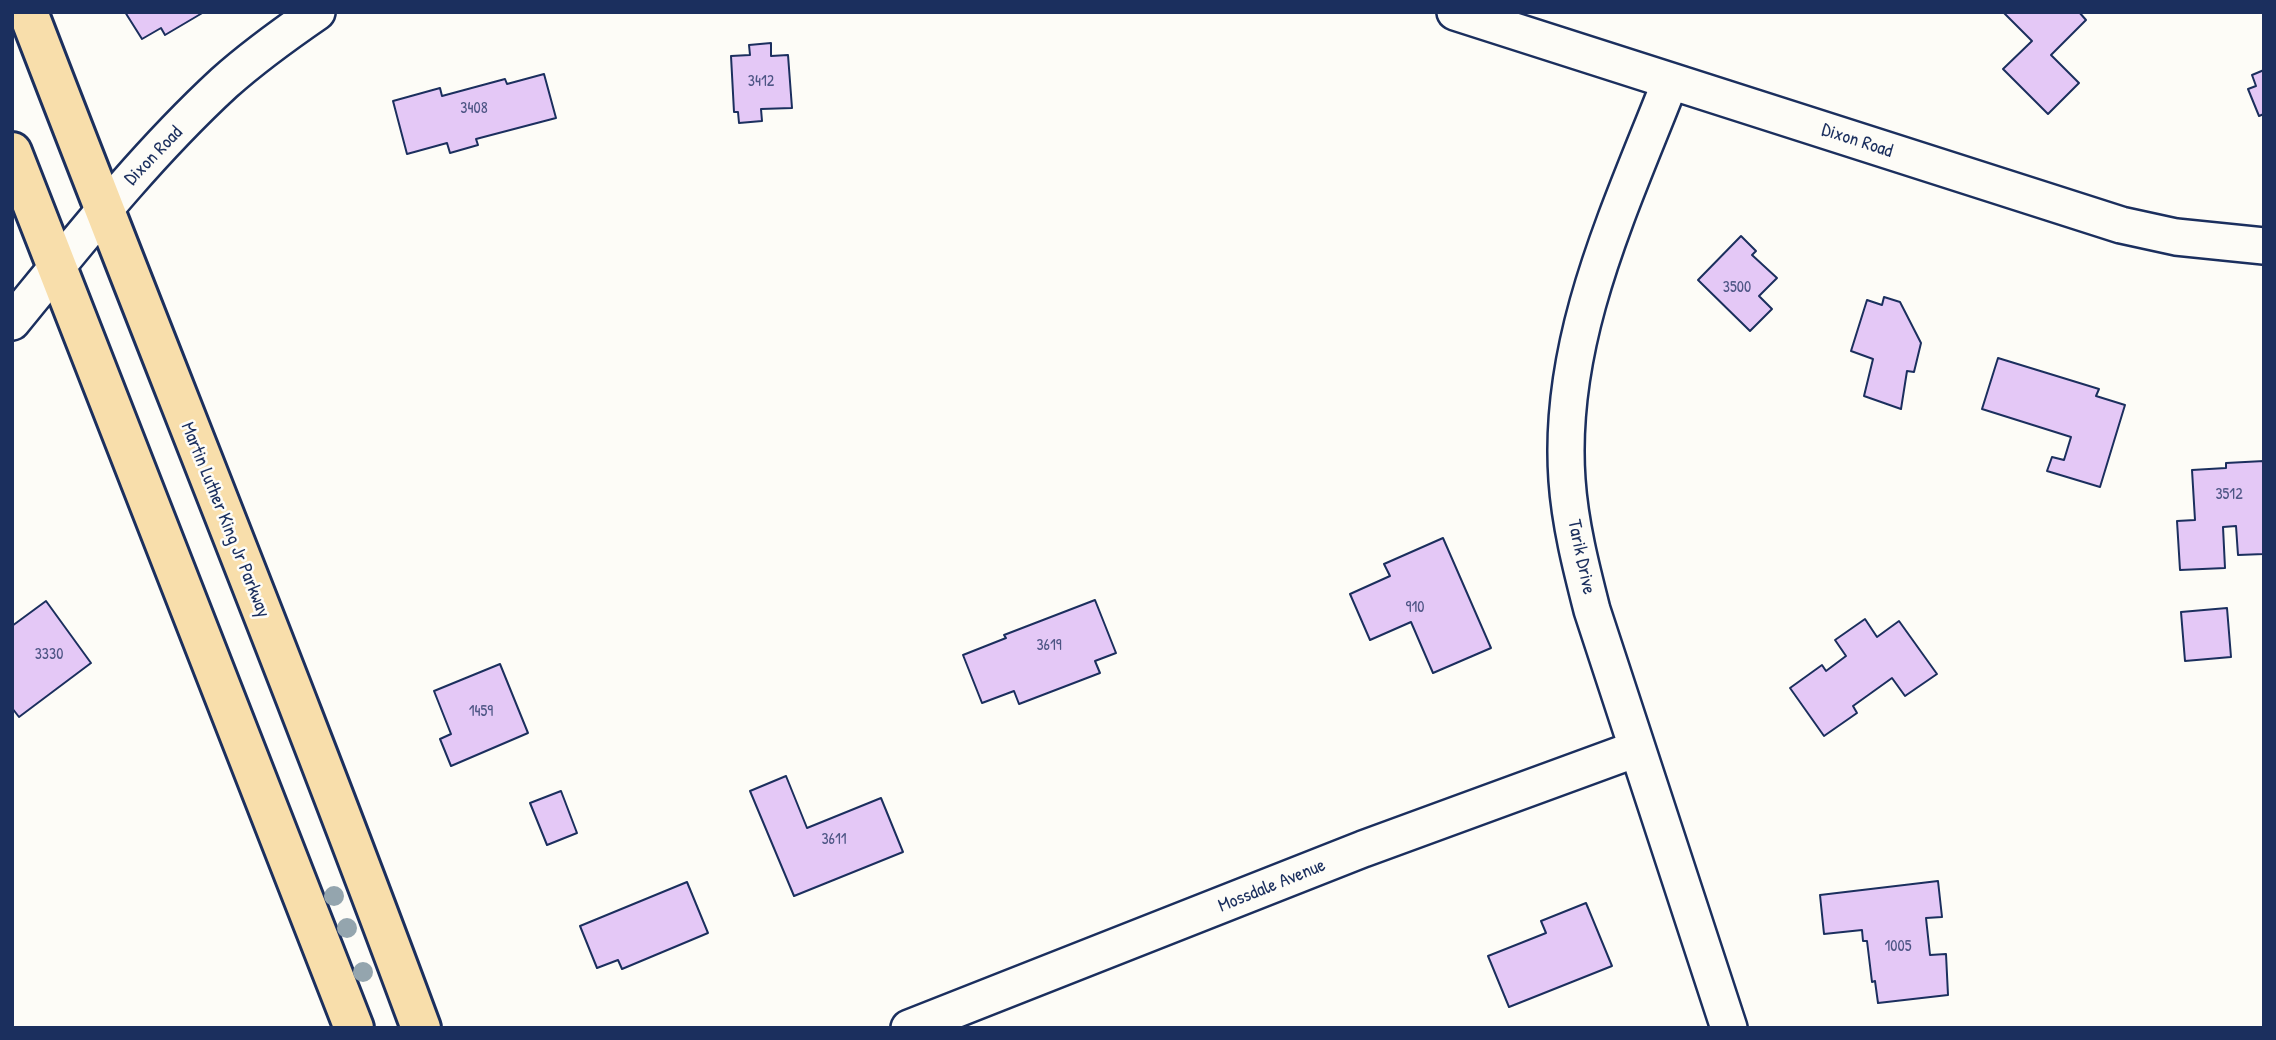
<!DOCTYPE html>
<style>
body{margin:0}
#map{position:relative;width:2276px;height:1040px;overflow:hidden;background:#fdfcf7;font-family:"Patrick Hand",sans-serif}
canvas{display:block}
.frame{position:absolute;inset:0;border:14px solid #1b2f5e;pointer-events:none}
</style>
<div id="map">
<canvas width="2276" height="1040"></canvas>
<div class="frame"></div>
</div>
<script>
const c = document.querySelector('canvas').getContext('2d');
c.lineJoin = 'round';
function fill(path, color) { c.fillStyle = color; c.fill(path, 'evenodd'); }
function stroke(path, color, width, dash) { c.strokeStyle = color; c.lineWidth = width; c.lineCap = dash ? 'butt' : 'round'; c.setLineDash(dash || []); c.stroke(path); }
function drawText(font, color, halo, rows, align = 'center') {
  c.font = font + ' "Patrick Hand",sans-serif'; c.lineWidth = 5; c.setLineDash([]); c.textBaseline = 'middle'; c.strokeStyle = halo; c.fillStyle = color; for (const [text, x, y, turn = 0] of rows) {
    c.save(); c.translate(x, y); c.rotate((+turn || 0) * Math.PI / 180); c.textAlign = isNaN(turn) ? turn : align; if (halo) c.strokeText(text, 0, 0); c.fillText(text, 0, 0); c.restore();
  }
}
const building = new Path2D(`
 M125,12h79l-39,23 -4,-7 -19,11z
 M2003,12h76l7,8 -35,35 28,28 -31,31 -45,-45 29,-28z
 M771,43v13l17,-1 4,53 -31,1 1,12 -23,2 -1,-11h-4l-3,-56 19,-1 -1,-10z
 M2264,70v44l-5,2 -11,-27 8,-3 -4,-11z
 M544,74l12,44 -80,21 2,6 -28,8 -3,-10 -40,11 -14,-53 47,-13 2,8 63,-17 2,5z
 M1741,236l15,15 -4,4 25,23 -18,18 13,13 -22,22 -52,-51z
 M1884,297l16,5 21,41 -7,29 -7,-1 -6,38 -37,-13 9,-37 -22,-8 16,-51 15,5z
 M1998,358l101,31 -3,7 29,9 -25,82 -53,-16 5,-14 12,3 7,-23 -89,-28z
 M2264,461v93l-26,1 -2,-29 -13,1 2,41 -45,2 -3,-49 18,-1 -3,-50 34,-2v-5z
 M1443,538l48,110 -58,25 -22,-51 -41,18 -20,-46 40,-18 -6,-12z
 M1095,600l21,53 -21,8 5,12 -81,31 -5,-13 -32,12 -19,-48 43,-17 -2,-3z
 M46,601l45,62 -72,54 -7,-9v-82z
 M2227,608l4,49 -46,4 -4,-49z
 M1865,619l12,18 22,-16 38,53 -32,22 -13,-18 -39,28 4,7 -33,23 -34,-48 32,-23 4,6 20,-15 -11,-16z
 M500,664l28,69 -77,33 -11,-27 11,-5 -17,-43z
 M786,776l21,52 74,-30 22,54 -109,44 -44,-105z
 M561,791l16,42 -30,12 -17,-42z
 M1938,881l4,36 -16,1 4,37 16,-1 2,41 -70,8 -3,-22 -3,1 -5,-41h-4l-1,-11 -38,4 -4,-39z
 M687,882l21,51 -86,36 -4,-9 -21,8 -17,-42z
 M1586,903l26,63 -103,41 -21,-51 58,-23 -5,-12z`);
fill(building, '#e4c8f6');
stroke(building, '#1b2f5e', 2);
const minor = new Path2D(`
 M1455,12l666,213 55,12 88,9
 M1670,82c-50,128 -113,257 -103,398 3,44 14,87 25,130l137,418
 M12,322c67,-82 134,-167 212,-239 29,-26 61,-49 93,-71
 M909,1028l454,-179 273,-100`);
const major = new Path2D(`
 M28,12c130,339 267,675 393,1016
 M12,152l342,876`);
stroke(minor, '#1b2f5e', 40);
stroke(major, '#1b2f5e', 44);
stroke(minor, '#fdfcf7', 35);
stroke(major, '#f8deab', 38);
c.fillStyle = '#94a5ae';
for (const [x, y] of [
 [334,896],
 [347,928],
 [363,972]
]) { c.beginPath(); c.arc(x, y, 10, 0, 2 * Math.PI); c.fill(); }
drawText('16px', '#4d5584', null, [
 ["3412",761,82],
 ["3408",474,109],
 ["3500",1737,288],
 ["3512",2229,495],
 ["910",1415,608],
 ["3619",1049,646],
 ["3330",49,655],
 ["1459",481,712],
 ["3611",834,840],
 ["1005",1898,947]
]);
drawText('19px', '#1b2f5e', '#fdfcf7', [
 ["Dixon Road",1857,141,18],
 ["Dixon Road",154,156,-46],
 ["Martin Luther King Jr Parkway",225,520,68],
 ["Tarik Drive",1581,557,78],
 ["Mossdale Avenue",1272,886,-22]
]);
</script>
